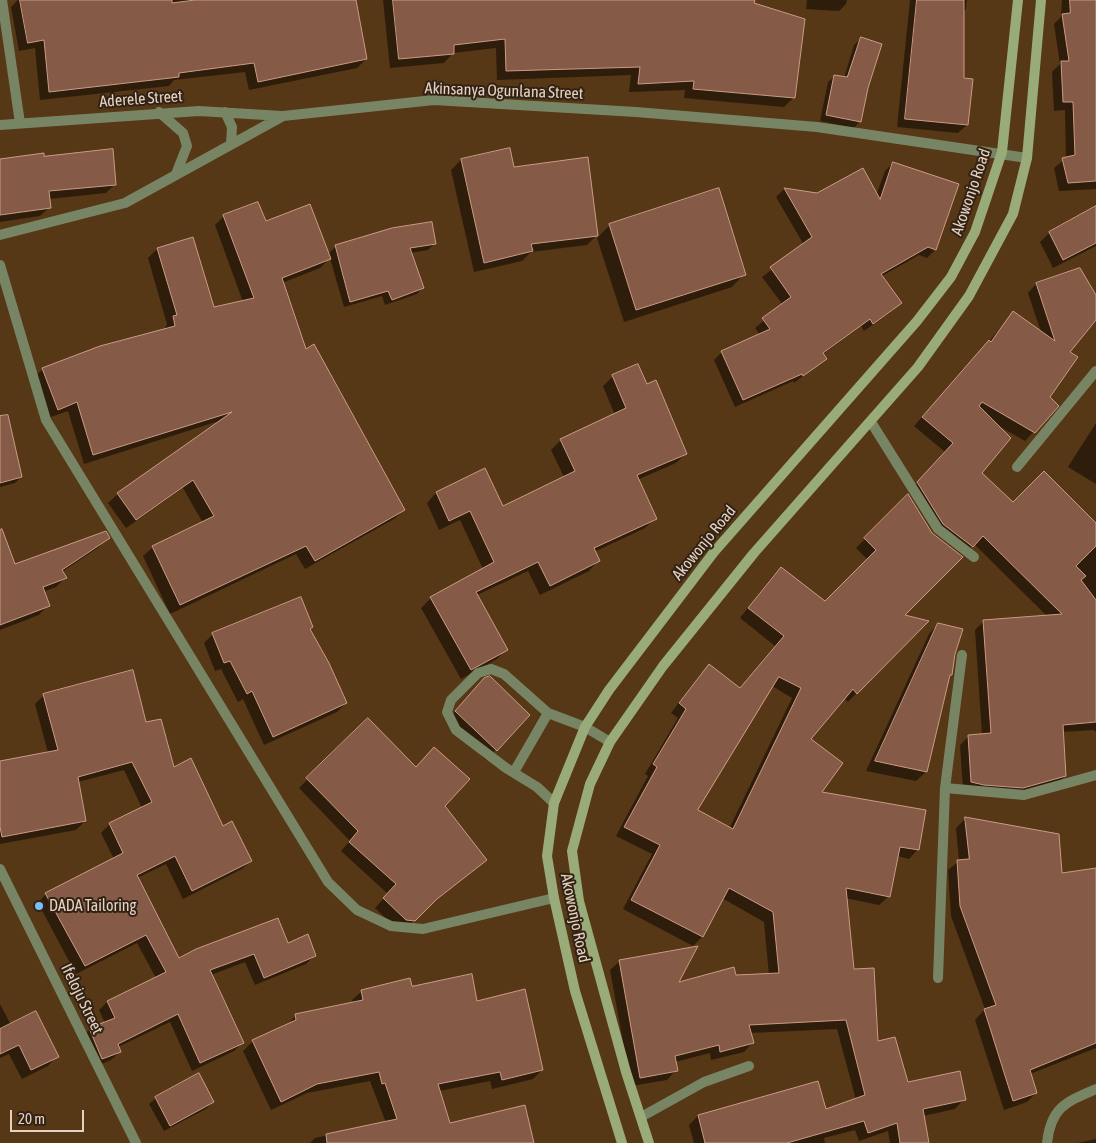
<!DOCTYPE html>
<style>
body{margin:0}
#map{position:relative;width:1096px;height:1143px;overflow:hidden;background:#563716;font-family:"Asap Condensed",sans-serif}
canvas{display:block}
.scale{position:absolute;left:10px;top:1110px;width:74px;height:22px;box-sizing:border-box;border:2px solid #e5d2c0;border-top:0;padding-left:6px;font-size:15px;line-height:18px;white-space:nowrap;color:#e5d2c0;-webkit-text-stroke:4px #312215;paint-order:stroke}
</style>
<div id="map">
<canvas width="1096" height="1143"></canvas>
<div class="scale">20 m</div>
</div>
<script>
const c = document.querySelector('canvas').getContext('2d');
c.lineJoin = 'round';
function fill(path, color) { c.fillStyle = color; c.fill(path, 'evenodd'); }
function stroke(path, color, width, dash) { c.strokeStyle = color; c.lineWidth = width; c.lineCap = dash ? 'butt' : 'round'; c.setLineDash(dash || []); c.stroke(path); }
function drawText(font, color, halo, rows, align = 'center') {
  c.font = font + ' "Asap Condensed",sans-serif'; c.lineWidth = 4; c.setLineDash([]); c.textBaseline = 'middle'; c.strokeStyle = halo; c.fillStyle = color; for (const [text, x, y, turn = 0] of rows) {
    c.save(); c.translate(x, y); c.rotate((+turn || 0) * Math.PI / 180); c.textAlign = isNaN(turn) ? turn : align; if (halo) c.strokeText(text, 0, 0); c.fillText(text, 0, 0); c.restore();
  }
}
fill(new Path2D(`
 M18,0h337l11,59 -9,9 -108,22 -4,-18 -71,8 -5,6 -129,14 -5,-52 -16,3 -8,-44z
 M383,0h355l56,97 -10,10 -100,-9 1,-8 -56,2 2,-17 -134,5 -1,-32 -43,5 -9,10 -54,5z
 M807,0h40l-1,4 -7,7 -33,-2z
 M910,0h57l-1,9 -3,3v67l4,46 -9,8 -61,-6z
 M1062,0h34v189l-37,2 -5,-23 12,-10 -1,-48 -11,1 -2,-39 8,-8 -6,-40 7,-7z
 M861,39l6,49 -7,33 -6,7 -34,-7 8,-39 7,-6 9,2 10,-33z
 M509,149l4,19 74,-9 10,78 -1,-1 -9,9 -56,7 -9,9 -48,11 -23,-102 10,-10z
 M43,157l72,27 -9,9 -57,6 1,8 -10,9 -40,6v-62z
 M893,163l42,87 -8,8 -8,-3 -37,21 19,27 -9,8 -28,20 -3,-5 -39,29 3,4 -31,24 -1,-2 -58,26 -21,-47 8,-8 38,-17 -5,-7 28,-23 -21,-28 42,-32 -28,-48 8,-8 33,6 59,1 9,-25z
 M1096,208v38l-43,22 -13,-26 9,-9z
 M224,216l41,7 63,31 7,-7 57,-17 42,14 -6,6 -18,3 13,34 -6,7 -32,11 -3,-9 -38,11 -14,-49 -10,10 -38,15 23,67 99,160 -10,9 -89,50 -9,-15 -126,60 -27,-58 10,-9 50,-24 -20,-35 -57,40 -18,-25 10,-9 101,-73 -135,43 -16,-53 -20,7 -15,-40 10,-9 121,-39 3,-6 -19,-66 9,-9 35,-11 21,70 30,-6 -28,-77z
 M610,225l134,49 -12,13 -108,35 -27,-84z
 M1080,270l16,27v21l-27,34 -21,45 9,9 -32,35 -28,-16 -17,48 33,31 83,21v207l-2,-2 -32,2 3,44 -9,9 -42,11 -51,-6 -3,-45 9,-9 13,-1 -7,-105 9,-9 63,-5 -73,-72 -11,11 -28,-22 -26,-41 36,-40 -31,-26 100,-113 27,19 -13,-39 8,-9z
 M613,376l33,10 39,68 -9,9 -39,17 18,38 -10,10 -51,24 4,9 -9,10 -49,24 -12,-24 -51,24 29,54 -9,10 -36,20 -40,-71 10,-10 52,-29 -23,-49 -21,10 -12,-27 9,-10 48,-23 19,38 61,-31 -13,-27 10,-10 54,-25 -12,-29z
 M1096,423v61l-28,-17z
 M0,447l21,30 -6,6 -15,4z
 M908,496l-5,119 24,6 -79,81 -4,-4 -34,41 10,54 98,56 -9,10 -12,-3 -8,40 -10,9 -34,-7 8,72 24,73 30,40 57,16 -9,10 -32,7 5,27h-38l-2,-12 -29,10 -4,-11 -31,8 1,5h-131l-5,-18 9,-9 127,-5 31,-11 -19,-71 -87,4 3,9 -9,10 -33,8 -1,-7 -35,9 1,8 -9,10 -36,6 -21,-116 10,-9 57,23 92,-9 -5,-53 -42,-24 -20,39 -9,9 -70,-37 29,-55 -36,-18 32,-60 -3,-2 33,-56 -7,-5 29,-38 9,-9 30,23 36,-43 -35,-28 32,-41 9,-9 44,35 43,-43 -12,-12zM772,686l20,12 -63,131 -33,-18z
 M108,537l-9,10 -37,25 3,6 -9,9 -13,5 5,13 -9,10 -39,15v-65l14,1z
 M938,624l16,30 -28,118 -10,9 -50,-10 63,-137z
 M309,630l37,73 -9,9 -73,33 -21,-46 -5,3 -17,-33 -6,2 -11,-28 9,-9z
 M474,690l54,25 -42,45 -40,-38z
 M44,695l101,29 28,44 78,93 -9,8 -59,30 -17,-35 -29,14 42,82 108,-15 28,10 -9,9 -51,21 -10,-23 -34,13 31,68 -8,8 -42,20 -22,-49 -52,25 2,5 -9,8 -17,7 -13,-29 9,-9 15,-6 -6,-13 8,-8 49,-24 -19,-35 -61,31 -38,-71 8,-9 68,-35 -13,-26 9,-9 32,-16 -18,-38 -46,12 7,39 -9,9 -76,14v-82l48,-9 -13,-49z
 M365,723l120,137 -57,46 -23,24 -8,-1 -22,-21 13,-14 -47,-43 9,-10 -51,-53z
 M966,818l95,57 35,-6v179l-66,26 6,19 -9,9 -23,8 -29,-90 10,-11 -34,-93 -3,-46 11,-9 -3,-33z
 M411,987l65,15 66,68 -9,9 -41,10 -2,-8 -51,10 10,33 84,19h-223l5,-5 71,-15 -16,-42 -63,12 -36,17 -28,-59 10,-10 34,-15 9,-11 57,-12 -1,-3 10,-9z
 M0,1004l11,21 46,31 -9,10 -26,13 -13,-25 -9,4z
 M156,1098l57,4 -7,7 -42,22 -15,-27z
 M1096,1139v4h-19z`), '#0007');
const building = new Path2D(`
 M20,0h152v3l23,-3h161l11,59 -109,23 -4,-19 -75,10v4l-130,15 -5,-52 -16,3z
 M393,0h362l-1,3 51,16 -10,79 -102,-9 1,-8 -56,3 2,-17 -134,4 -1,-32 -51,6v9l-55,5z
 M917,0h47v78l9,1 -5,46 -63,-6z
 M1070,0h26v181l-28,2 -6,-25 13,-3 -2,-53h-10l-2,-41h8l-7,-47 8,-1z
 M861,37l21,7 -14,44 -7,34 -35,-7 8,-40 13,2z
 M510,148l4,19 74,-10 10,79 -67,8 2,7 -49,12 -23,-104z
 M113,149l3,36 -67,6 2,17 -51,7v-56l44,-6v3z
 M893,162l66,22 -23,66 -8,-3 -47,27 21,29 -29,21 -3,-5 -47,34 4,6 -24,17 -1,-2 -59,26 -22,-49 49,-22 -8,-11 29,-21 -21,-30 42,-30 -28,-49 33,5 46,-25 17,31z
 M719,188l27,87 -110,35 -27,-86z
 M258,202l8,19 44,-17 21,55 -49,19 24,71 8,-5 91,166 -90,51 -9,-15 -126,59 -28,-59 62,-30 -21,-36 -57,40 -19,-27 115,-81 -139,43 -16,-53 -19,8 -16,-42 58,-22 75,-20 -2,-10 4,-1 -20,-67 36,-11 21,70 40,-9 -31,-83z
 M1096,206v37l-33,17 -14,-28z
 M432,222l4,22 -26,4 14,40 -32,12 -4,-9 -38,11 -15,-57 57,-17z
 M1080,268l16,27v25l-26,32 8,5 -28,40 9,9 -24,27 -53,-31 -3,4 32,32 -29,35 31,29 31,-31 52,52v23l-20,20 10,10 -5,4 15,20v122l-33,3 3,51 -43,12 -39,-3 -13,-3 -3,-47 23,-2 -8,-113 79,-6 -79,-78 -10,11 -30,-23 -26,-42 36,-39 -31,-26 67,-77 2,2 22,-31 42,30 -19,-58z
 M638,364l9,20 9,-4 31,74 -50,21 20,44 -63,29 6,13 -50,25 -12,-24 -62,30 32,58 -37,20 -41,-73 64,-35 -24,-51 -21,10 -13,-29 49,-24 18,38 72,-35 -15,-32 66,-31 -14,-33z
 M8,415l14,62 -22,6v-67z
 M908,494l24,39 31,24 -58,58 24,6 -72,73 -4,-5 -42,50 32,24 -21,29 104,18 -7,40 -19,-3 -10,50 -44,-9 8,81 20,-1 4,73 17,-4 13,45 52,-11 6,29 -43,9 6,34h-29l-3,-20 -29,10 -4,-12 -77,22h-82l-7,-28 120,-34 8,28 39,-14 -19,-75 -97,5 5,18 -34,9 -1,-7 -44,11 3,15 -38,7 -21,-118 79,-14 -19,36 55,-15 2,8 43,-2 -6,-61 -44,-24 -26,49 -72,-37 29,-55 -36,-18 33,-60 -4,-3 33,-55 -7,-6 30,-39 31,24 44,-52 -36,-28 33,-41 44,34 51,-51 -12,-12zM779,677l22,11 -68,141 -35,-19z
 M2,529l13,35 91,-33 4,7 -48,32 5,8 -24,9 7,19 -50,19v-95z
 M301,597l12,30 -3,2 19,34 18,40 -74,34 -21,-46 -5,3 -17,-33 -6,2 -12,-30z
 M938,623l25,6 -8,25 -3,21h-2l-23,97 -52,-11z
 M133,670l13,52 15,-3 13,48 17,-9 32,68 9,-5 20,40 -60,30 -17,-35 -38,19 42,83 17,-9 82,-31 10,25 20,-9 8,22 -52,22 -10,-24 -44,16 34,73 -44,20 -22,-49 -60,30 3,8 -19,7 -13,-31 26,-10 -8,-17 59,-29 -20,-37 -61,31 -40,-73 78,-40 -14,-30 43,-21 -20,-40 -54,15 8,44 -84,16 -2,-10v-66l58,-11 -15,-56z
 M490,676l40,39 -33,36 -42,-40 29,-33z
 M368,718l48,49 18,-20 36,32 -25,27 42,54 -50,39 -22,22 -9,-1 -23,-22 13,-14 -47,-42 9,-11 -52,-53z
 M965,817l94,17 3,39 34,-5v175l-66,27 7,23 -24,8 -29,-92 12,-4 -36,-99 -3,-46 12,-1z
 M472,974l5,27 48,-12 18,81 -41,10 -2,-8 -62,12 12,39 75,-18 9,38h-207l-1,-9 71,-15 -12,-36 -3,1 -3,-12 -62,12 -36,18 -29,-62 44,-20 -1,-6 68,-14 -2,-10 49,-12 2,8z
 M36,1011l23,46 -28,13 -12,-25 -19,9v-25z
 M199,1073l15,29 -44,24 -15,-29z`);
fill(building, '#855a47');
stroke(building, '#ca9b86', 1);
stroke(new Path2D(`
 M871,422l67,107 36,28
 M514,772l34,-59
 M554,803l-17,-16 -31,-19 -50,-38 -9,-18 4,-12 27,-27 13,-4 13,5 44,39 37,14 25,15
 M641,1117l63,-35 45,-16`), '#788565', 10);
stroke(new Path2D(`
 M2,0l18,123
 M159,112l24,21 4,13 -11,28
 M225,112l7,15 -1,17
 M0,125l199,-14 83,5
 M0,235l125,-32 158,-87 151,-16 202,12 181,15 210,31
 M0,265l46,155 282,462 29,28 34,16 32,3 131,-31
 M1017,467l79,-96
 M945,788l79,7 72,-20
 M0,869l136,274
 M938,978l7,-190 17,-133
 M1047,1143c4,-36 19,-41 49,-54`), '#788565', 10);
stroke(new Path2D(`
 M622,1143l-47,-152 -21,-93 -7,-42 7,-53 31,-76 24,-37 105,-138 203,-231 34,-44 24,-45 27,-80 16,-152
 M649,1143l-23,-71 -47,-171 -7,-50 18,-67 20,-42 53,-76 91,-113 164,-186 51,-71 44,-82 14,-56 14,-158`), '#98ab78', 10);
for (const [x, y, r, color] of [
 [39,906,5,"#7abff8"]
]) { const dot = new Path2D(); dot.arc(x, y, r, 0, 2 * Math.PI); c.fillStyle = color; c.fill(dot); stroke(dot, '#312215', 2); }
drawText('16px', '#e5d2c0', '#312215', [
 ["Akinsanya Ogunlana Street",504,91,2],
 ["Aderele Street",141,99,-4],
 ["Akowonjo Road",971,192,-71],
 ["Akowonjo Road",704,543,-51],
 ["Akowonjo Road",575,918,78],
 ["Ifeloju Street",82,999,64]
]);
drawText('16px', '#e5d2c0', '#312215', [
 ["DADA Tailoring",49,906]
], 'left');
</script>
